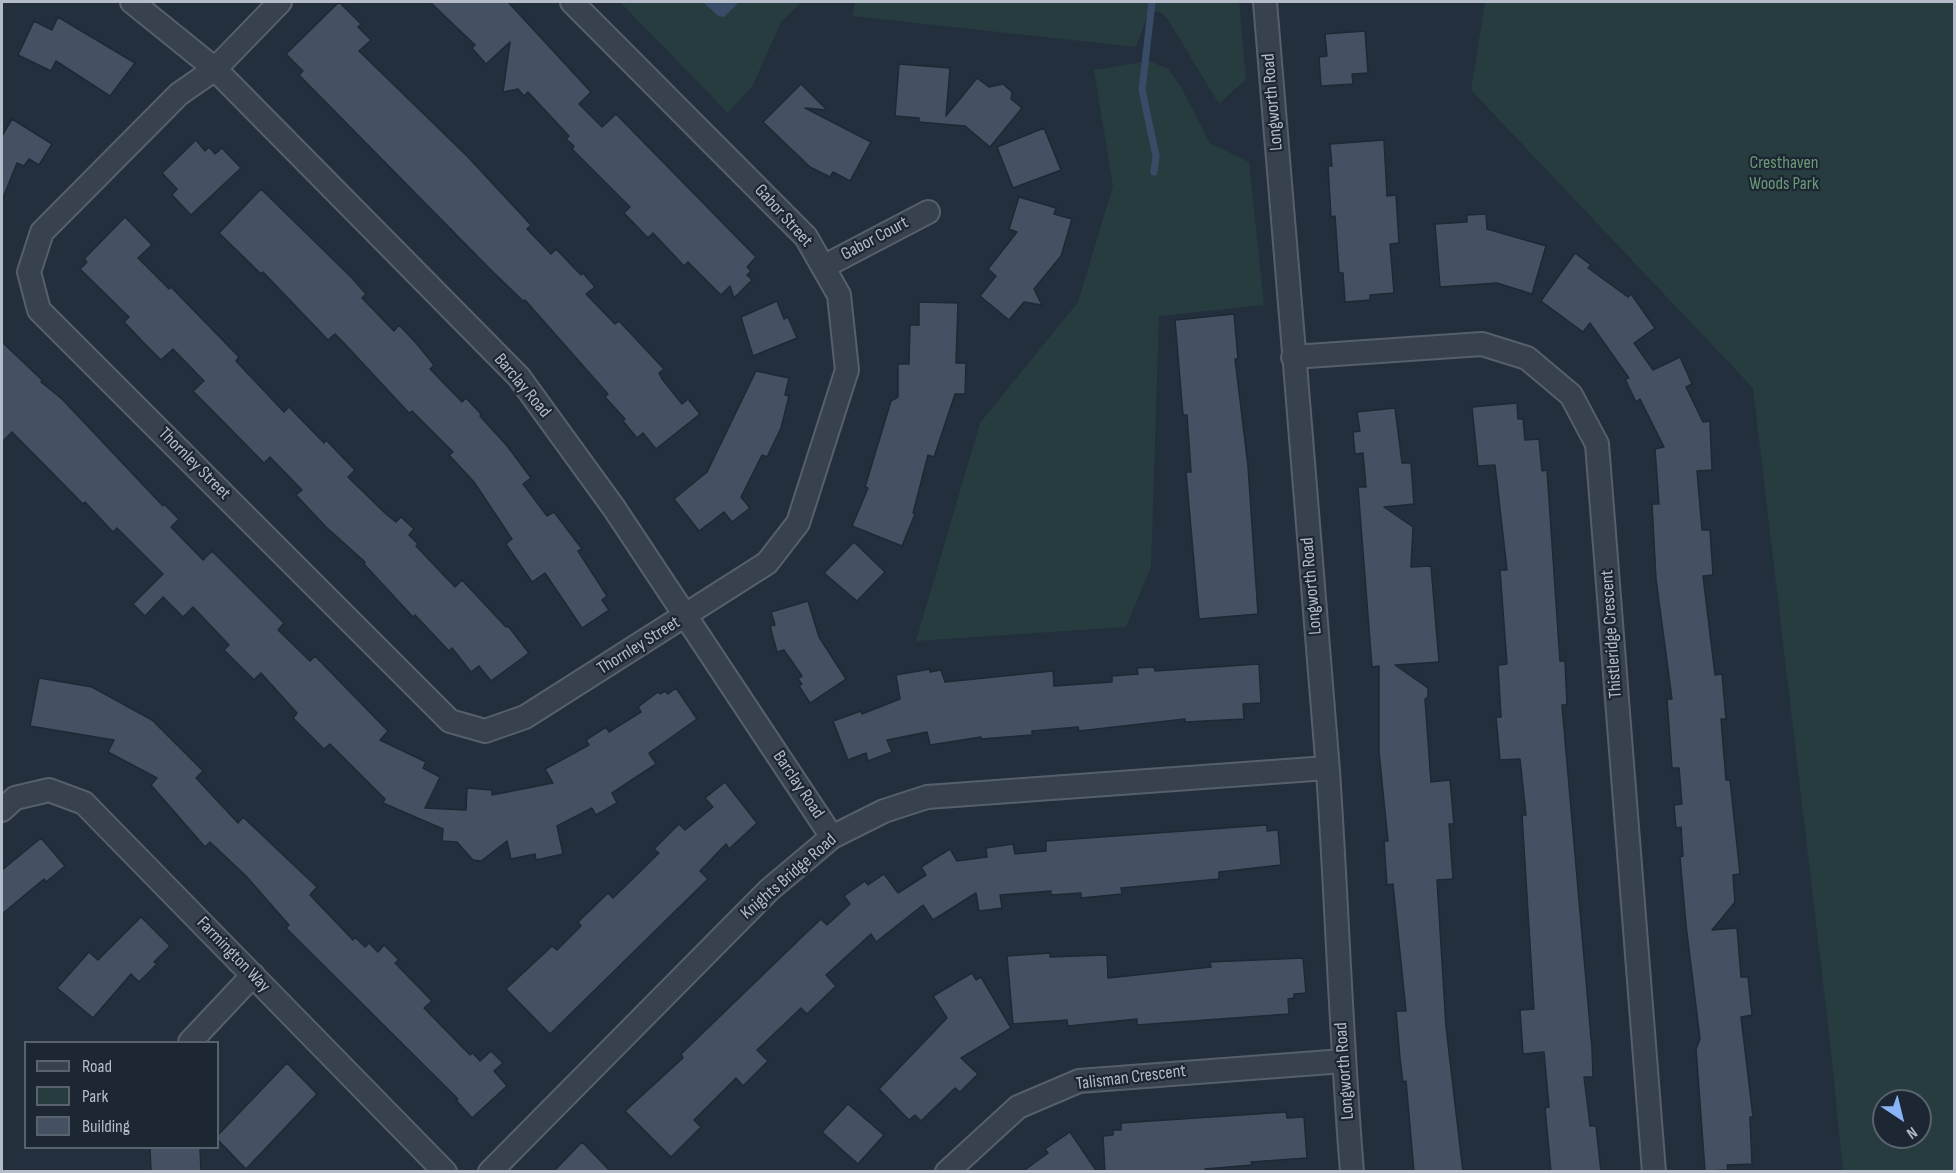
<!DOCTYPE html>
<style>
body{margin:0}
#map{position:relative;width:1956px;height:1173px;overflow:hidden;background:#242f3e;font-family:"Sofia Sans Condensed",sans-serif}
canvas{display:block}
.frame{position:absolute;inset:0;border:3px solid #b4bcc9;pointer-events:none}
.legend{position:absolute;left:24px;top:1041px;width:195px;height:108px;box-sizing:border-box;background:#1d2633;border:2px solid #59626f;margin:0;padding:8px 10px;list-style:none;font-size:18px;color:#b4bcc9}
.legend li{display:flex;align-items:center;gap:12px;height:30px}
.legend b{width:30px;border:2px solid #59626f}
.north{position:absolute;left:1872px;top:1089px;width:60px;height:60px;box-sizing:border-box;background:#1d2633;border:2px solid #59626f;border-radius:50%;rotate:145deg;font-size:16px;font-weight:700;line-height:24px;text-align:center;color:#b4bcc9}
.north::after{content:'';display:block;margin:auto;width:21px;height:27px;background:#8ab4f8;clip-path:polygon(50% 0,100% 100%,50% 72%,0 100%)}
</style>
<div id="map">
<canvas width="1956" height="1173"></canvas>
<div class="frame"></div>
<ul class="legend">
<li><b style="height:8px;background:#38414e"></b>Road</li>
<li><b style="height:16px;background:#263c3f"></b>Park</li>
<li><b style="height:16px;background:#455162"></b>Building</li>
</ul>
<div class="north">N</div>
</div>
<script>
const c = document.querySelector('canvas').getContext('2d');
c.lineJoin = 'round';
function fill(path, color) { c.fillStyle = color; c.fill(path, 'evenodd'); }
function stroke(path, color, width, dash) { c.strokeStyle = color; c.lineWidth = width; c.lineCap = dash ? 'butt' : 'round'; c.setLineDash(dash || []); c.stroke(path); }
function drawText(font, color, halo, rows, align = 'center') {
  c.font = font + ' "Sofia Sans Condensed",sans-serif'; c.lineWidth = 4.5; c.setLineDash([]); c.textBaseline = 'middle'; c.strokeStyle = halo; c.fillStyle = color; for (const [text, x, y, turn = 0] of rows) {
    c.save(); c.translate(x, y); c.rotate((+turn || 0) * Math.PI / 180); c.textAlign = isNaN(turn) ? turn : align; if (halo) c.strokeText(text, 0, 0); c.fillText(text, 0, 0); c.restore();
  }
}
fill(new Path2D(`
 M620,2h182l-21,20 -28,63 -25,28z
 M855,2h384l7,77 -27,25 -52,-86 -7,-6 -11,-1 -13,36 -284,-31z
 M1485,2h469v1169h-111l-13,-129 -77,-654 -282,-298zM1884,1101h36v36h-36z
 M1150,61l18,8 13,18 29,56 39,19 15,143 -105,11 -8,251 -25,60 -210,14 64,-218 98,-121 35,-116 -19,-116z`), '#263c3f');
fill(new Path2D(`
 M703,2h36l-15,15 -6,-1z`), '#394c67');
stroke(new Path2D(`
 M1152,2l-10,88 14,66 -2,16`), '#394c67', 7);
const building = new Path2D(`
 M339,2l22,22 -3,3 13,13 -12,11 108,105 64,69 -4,4 24,25 5,-5 25,26 2,-2 12,14 -9,7 29,30 4,-3 45,48 -5,4 3,6 20,25 6,-5 12,15 -44,35 -13,-16 -6,5 -14,-17 2,-2 -20,-22 3,-3 -83,-94 -2,1 -33,-32 -191,-194 4,-4 -17,-17z
 M430,2h78l83,90 -12,12 23,23 14,-13 140,143 -9,10 4,4 -4,4 5,5 -18,18 -4,-12 -9,9 -33,-33 -4,4 -31,-33 -5,5 -24,-25 6,-6 -58,-58 2,-3 -8,-7 3,-3 -41,-44 -4,4 -6,-7 -15,3 7,-50 -24,22 -14,-16 3,-3z
 M58,17l77,46 -25,33 -54,-35 -5,10 -33,-16 16,-34 18,9z
 M1365,31l3,42 -16,1 1,10 -32,2 -2,-29 8,-1 -2,-22z
 M899,64l51,4 -4,48 31,-38 12,9 14,-3 9,8 -1,7 11,9 -32,39 -25,-21 -46,-4v-4l-24,-2z
 M801,84l26,26 -22,-2 66,34 -21,39 -17,-9 -3,5 -20,-10 -47,-45z
 M12,119l40,25 -13,21 -10,-6 -5,7 -7,-3 -15,37v-64z
 M1044,128l17,42 -48,18 -16,-41z
 M196,140l9,11 4,-4 6,7 7,-6 19,20 -50,47 -19,-20 5,-6 -15,-16z
 M1384,140l3,56 9,-1 3,48 -9,1 4,49 -24,2v5l-25,2 -2,-29h-4l-4,-57 -4,1 -3,-51h4l-2,-22z
 M261,189l90,88 15,17 -4,4 32,33 5,-6 17,18 18,22 -4,4 32,33 4,-4 15,16 -1,2 28,31 23,31 -8,6 24,32 7,-4 28,37 -4,2 29,45 -5,4 7,10 -27,18 -37,-55 -13,9 -26,-38 6,-5 -38,-57 -25,-27 4,-3 -41,-41 -3,2 -66,-71 -8,-8 -7,6 -65,-68 -2,2 -42,-41z
 M1019,197l37,11 -2,6 18,5 -11,37 -27,33 8,16 -18,-3 -15,18 -29,-24 16,-20 -8,-7 29,-37 -8,-3z
 M1486,214l1,15 59,17 -14,48 -35,-11 -57,4 -5,-63 32,-2v-7z
 M125,217l27,28 -14,13 31,31 2,-2 68,70 -3,4 48,51 5,-5 35,36 2,-3 29,30 -7,7 39,38 9,7 5,-5 13,12 -5,6 9,9 -2,2 39,41 7,-7 44,47 2,-1 21,27 -38,28 -12,-15 -8,6 -19,-24 -3,3 -34,-36 -2,2 -49,-53 1,-2 -39,-35 -30,-32 6,-5 -32,-33 -6,6 -71,-72 11,-10 -31,-32 -12,11 -17,-17 -20,-21 5,-5 -49,-48 7,-7 -3,-3z
 M1575,253l16,12 -3,3 40,29 3,-3 24,34 -21,15 19,27 27,-13 12,27 -6,3 17,35 7,-1 2,49 -15,1 5,59h8l3,45 -10,1 12,99 7,-1 4,45h-5l5,61h4l10,94 -7,1 2,27 -23,28 25,-2 4,49h7l4,38 -11,2 12,100h-3l2,47 -25,1 1,5 -23,1 -9,-122 4,-10 -14,-114 -6,-68 3,-1 -2,-29 -5,1 -2,-23 8,-1 -3,-36h-7l-5,-69h5l-16,-120 -4,-75h7l-4,-55 9,-2 -24,-48 -4,3 -11,-23 4,-1 -39,-55 -7,9 -42,-31z
 M777,301l7,18 4,-2 9,21 -44,18 -12,-39z
 M919,302l39,1 -2,60h10l-1,31h-10l-21,63 -6,-2 -15,58 2,1 -13,32 -50,-20 16,-38 -3,-1 26,-86 7,-4v-33h11l1,-39h9z
 M1234,314l4,45h-3l13,107 10,148 -59,5 -13,-147h5l-4,-57h-4l-8,-95z
 M2,342l40,38 -1,2 21,17 101,107 1,-2 15,15 -8,8 32,33 9,-9 72,72 -6,7 32,31 5,-5 73,75 -8,9 46,22 -3,6 17,9 -15,31 41,2 1,-22 25,2v5l61,-12 -8,-14 44,-24 -3,-5 20,-13 3,5 32,-20 -3,-5 20,-15 2,2 5,-3 3,3 8,-6 21,31 -48,34 7,11 -44,29 5,10 -21,12 -4,-7 -35,18 6,28 -27,6 -1,-6 -24,5 -4,-18 -26,20 -8,-1 -16,-18 -15,-1 1,-12 -60,-26 2,-4 -55,-55 -6,5 -31,-31 4,-5 -36,-40 -7,7 -30,-30 5,-5 -36,-38 -10,10 -20,-20 -18,19 -12,-12 30,-30 -46,-46 -4,4 -28,-30 -2,2 -71,-72 -10,10z
 M756,371l33,7 -4,17 4,1 -8,32 -14,29 -5,-2 -21,42 9,11 -18,14 -8,-10 -25,19 -25,-32 33,-27z
 M1517,403l1,16h5l2,21 14,-1 3,32 5,-1 13,191h5l2,44h-5l5,58 25,286 1,28h-9l5,40 1,9h6l5,46h-50l-6,-64 4,-1 -5,-55 -21,2 -3,-44 14,-1 -12,-194h4l-6,-56 -20,1 -4,-43h5l-3,-52 9,-1 -7,-94h7l-12,-105 -17,1 -6,-59z
 M1395,408l7,55h9l3,41 -30,3 29,20 -2,40 20,-1 8,96 -44,3 33,23v9l-3,2 6,83 19,-2 4,44h-5l4,55 -16,1 9,147 17,145h-49l-8,-91 -3,1 -3,-24 -4,-47h10l-13,-127 -6,1 -3,-44h4l-9,-89v-86l-7,1 -14,-180h8l-3,-34 -8,1 -2,-22 7,-1 -3,-19z
 M854,542l31,30 -28,29 -33,-28z
 M808,601l11,36 27,42 -36,24 -11,-17 3,-2 -4,-5 4,-3 -18,-26 -7,2 -7,-26 5,-1 -4,-13z
 M1259,664l2,39 -18,1 1,15 -59,3v-3l-106,12 -1,-4 -46,4v4l-51,4v-2l-51,8 -3,-13 -40,8 5,12 -24,9 -2,-8 -18,7 -15,-39 28,-10 1,3 38,-15 -4,-24 34,-6v3l11,-2 4,12 108,-11 1,15 58,-4v-6l26,-2 -1,-6 17,-1 1,4z
 M39,678l53,9 60,33 51,51 -7,7 42,45 5,-6 74,70 -7,8 43,45 2,-3 10,10 4,-4 9,9 6,-7 15,15 -4,3 37,38 -8,7 46,47 3,-2 7,8 11,-10 12,12 -9,8 13,15 -35,32 -16,-18 2,-1 -172,-171 3,-3 -43,-49 -36,-34 -5,5 -54,-62 6,-7 -49,-26 6,-12 -84,-14z
 M725,782l32,41 -28,26 -3,-5 -26,27 8,8 -158,155 -44,-45 46,-43 5,4 24,-24 -3,-4 30,-29 5,5 46,-45 -5,-4 25,-25 6,6 28,-23 -8,-9z
 M1267,825v6l11,-1 3,35 -62,7v7l-98,9 1,6 -41,4v-5l-30,2v-4l-51,4 2,13 -23,3 -3,-18 -43,27 -10,-15 -47,37 -5,-8 -45,41 10,11 -29,28 -6,-6 -44,42 11,11 -25,25 -7,-8 -42,42 7,7 -30,30 -46,-46 58,-53 -2,-4 124,-120 16,-15 6,6 23,-21 -6,-8 21,-15 3,4 16,-11 14,19 28,-18 -5,-8 29,-18 7,12 30,-4 -1,-9 27,-4 2,10 31,-3v-10z
 M41,838l24,28 -19,16 -2,-3 -42,35v-44z
 M141,917l29,29 -16,16 3,2 -18,18 -8,-8 -38,44 -36,-30 32,-36 9,8z
 M1050,953v4l57,-2 1,23 103,-11 -1,-5 93,-4 3,35 -12,1v4l-6,1 1,15 -152,11v-6l-69,7 -1,-6 -54,4 -6,-68z
 M972,973l4,7 5,-3 30,51 -50,30 17,16 -18,18 -5,-4 -34,33 -6,-6 -6,5 -30,-31 68,-71 -14,-22z
 M287,1063l30,31 -71,75 -28,-29v-5z
 M848,1104l36,31 -26,29 -36,-32z
 M1286,1112l1,6 17,-1 3,41 -56,4 1,3 -47,4v3h-100l-2,-36 10,-1v-5h8v-7z
 M1070,1132l27,40h-75l26,-19 -3,-4z
 M582,1142l7,7 22,23h-58z
 M150,1148h50l1,24h-50z`);
fill(building, '#455162');
stroke(building, '#1f2835', 1.5);
const minor = new Path2D(`
 M132,2l83,67 304,308 95,131 218,329
 M280,2l-65,67 -36,25 -137,138 -13,40 10,38 411,411 35,10 40,-14 242,-154 31,-40 49,-153 -8,-75 -33,-58 -234,-235
 M1265,2c20,256 44,513 63,769 9,134 13,267 24,401
 M823,267l105,-55
 M1293,357l189,-13 45,14 44,37 26,49 57,728
 M2,810l13,-12 34,-8 35,13 361,369
 M190,1042l63,-67
 M490,1172l279,-282 63,-53 52,-26 43,-14 400,-29
 M947,1172l71,-65 61,-26 264,-20`);
stroke(minor, '#565f6c', 26);
stroke(minor, '#38414e', 22);
drawText('18px', '#b4bcc9', '#1d2633', [
 ["Longworth Road",1273,102,-95],
 ["Gabor Street",783,216,48],
 ["Gabor Court",875,239,-28],
 ["Barclay Road",522,386,50],
 ["Thornley Street",194,464,45],
 ["Longworth Road",1312,586,-95],
 ["Thistleridge Crescent",1612,634,-94],
 ["Thornley Street",639,646,-32],
 ["Barclay Road",798,785,56],
 ["Knights Bridge Road",789,877,-41],
 ["Farmington Way",233,955,46],
 ["Longworth Road",1345,1071,-94],
 ["Talisman Crescent",1131,1078,-7]
]);
drawText('18px', '#6b9a76', '#1d2633', [
 ["Cresthaven",1784,163],
 ["Woods Park",1784,184]
]);
</script>
